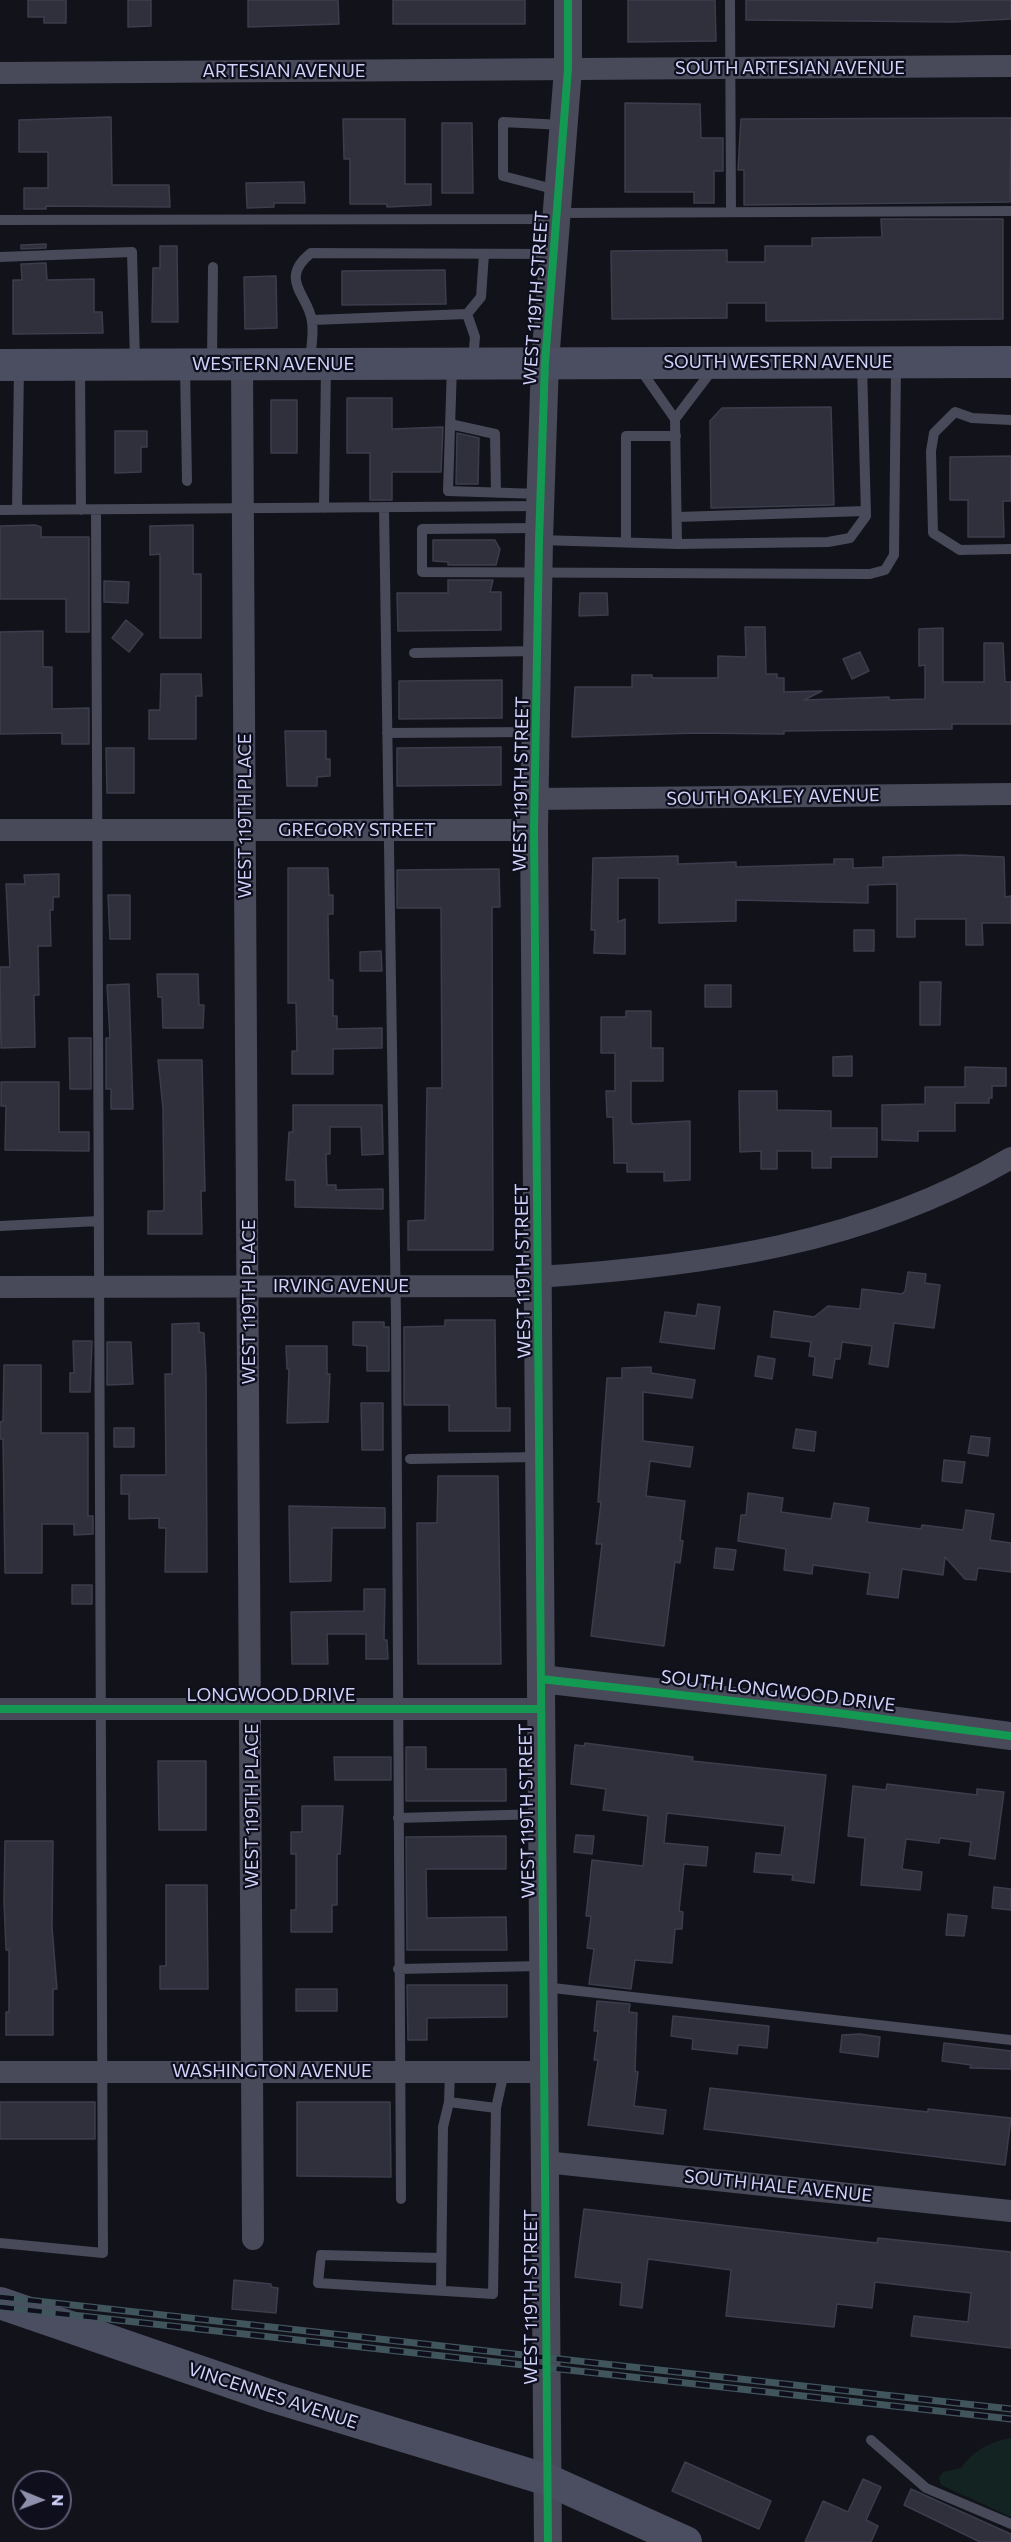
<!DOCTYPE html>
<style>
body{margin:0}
#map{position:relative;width:1011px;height:2542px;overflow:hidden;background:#12121a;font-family:Commissioner,sans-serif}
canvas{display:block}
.north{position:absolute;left:12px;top:2470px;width:60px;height:60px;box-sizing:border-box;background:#0e0e1d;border:2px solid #5c5c75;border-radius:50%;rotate:91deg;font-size:16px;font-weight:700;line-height:24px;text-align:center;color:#d0d2f9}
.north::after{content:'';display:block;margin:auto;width:21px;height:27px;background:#8e8fab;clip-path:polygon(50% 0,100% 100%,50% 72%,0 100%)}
</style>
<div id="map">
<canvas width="1011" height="2542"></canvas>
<div class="north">N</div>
</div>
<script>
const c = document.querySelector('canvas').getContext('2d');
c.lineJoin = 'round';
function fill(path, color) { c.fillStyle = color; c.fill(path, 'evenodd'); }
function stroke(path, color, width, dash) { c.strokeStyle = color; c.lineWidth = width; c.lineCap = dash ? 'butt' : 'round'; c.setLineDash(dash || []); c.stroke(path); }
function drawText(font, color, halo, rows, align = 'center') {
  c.font = font + ' Commissioner,sans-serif'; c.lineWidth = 4.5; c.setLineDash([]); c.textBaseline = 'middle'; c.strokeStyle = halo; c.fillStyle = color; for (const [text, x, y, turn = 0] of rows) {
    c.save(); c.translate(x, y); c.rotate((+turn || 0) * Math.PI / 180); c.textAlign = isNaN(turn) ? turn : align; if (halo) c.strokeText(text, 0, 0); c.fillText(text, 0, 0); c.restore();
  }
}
fill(new Path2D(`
 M1011,2438v79l-70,-32 -2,-7 4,-6 18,-4c11,-16 31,-28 50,-30z`), '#122321');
const building = new Path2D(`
 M28,0h38v23h-22v-6h-16z
 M128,0h23v26l-23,1z
 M248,0h90l1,24 -91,3z
 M393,0h132v24h-132z
 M628,0h87l1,41 -88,1z
 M746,0h265v19l-57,3 -208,-2z
 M625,103l75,1 1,34h22v33h-9v32h-20v-11h-69z
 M111,117l1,68h57l1,22 -124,-1v3h-22v-21h24v-36h-29v-32z
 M1011,118l-1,84 -266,3v-35h-6l3,-51z
 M343,119h62v65h26v21l-44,2v-3h-37v-45h-6z
 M442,123h30l1,70h-31z
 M304,182l1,21h-31v4l-27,1 -1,-25z
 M881,219h122v100l-237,2v-18h-39v15l-115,1 -1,-68 116,-1v12h38v-16h47v-8l70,-1z
 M46,244v4l-25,1v-4z
 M160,246h17l1,76h-26l1,-54h7z
 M46,263l1,17 47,-1v33h8l1,21 -90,1v-54h9l-1,-16z
 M445,270l1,34 -104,1v-34z
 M276,276l1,52 -32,1 -1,-52z
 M347,398h45v31l51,-2 -2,45h-49v28h-22v-47h-23z
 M271,400h26v53h-26z
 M831,407l3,98 -123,3 -1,-87 12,-13z
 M115,431h32v16h-6v25l-26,1z
 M457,433l22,5 -1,46h-22z
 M1011,456v45h-8l1,36h-36v-37h-18v-43z
 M35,525l6,2v10h48v95h-23v-33h-66v-73z
 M193,525v49h8v64h-41v-84l-10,1v-29z
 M433,540h62l5,9 -4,16h-48v-3l-15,-1z
 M448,580h45l-3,12h11v38l-103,1 -1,-38h51z
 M104,581l25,1 -1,21 -24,-1z
 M580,593h27l1,22 -29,1z
 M126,620l17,14 -14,18 -17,-14z
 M745,627h20l1,47h11v4h7v14l38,-1 -18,9 85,-3v3l36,-1v-34l-6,1v-37l24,-1v54h41v-39h19l2,39h6v42h-59v5l-168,2v3l-89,-1 -123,4 3,-50h57v-12h20v3h66v-22l28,1z
 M43,631v36h9v42l37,-1v36h-27v-11l-62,1v-102z
 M860,652l9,19 -17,8 -9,-20z
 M161,674h40l1,22h-6v43h-47v-29h11z
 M502,680v38l-103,1v-38z
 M285,731h41v28h4v17l-13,1v9h-30z
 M501,747v38l-104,1v-38z
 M106,748h28v45h-27z
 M961,855l43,2 1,40 6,-1v27h-29l1,22h-17v-26h-51v18h-18v-53l-29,1v18l-132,-3v21l-77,2v-45h-41v44l7,-3v35l-31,-1 1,-23h-4l2,-72 85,-2v8l58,-2v5l98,-3v-5h19v9l30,-1v-10z
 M288,868h40l1,27h4v19h-5l1,66h4v36h4v13l45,-1v20l-49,1v25h-41v-23h5l-1,-48h-8z
 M499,869l1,38h-8l1,343h-85v-29l17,-1 2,-132h15l-1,-180h-44v-38z
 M59,874v23h-6v13h-3l1,36h-13l1,49h-5l1,52 -34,1 -1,-81h10l-4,-83h19l-1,-9z
 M108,895h22v44h-20z
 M854,930h20v21h-20z
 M381,951l1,20h-22v-19z
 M157,974h41l1,31h5l-1,23h-40l-1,-31h-4z
 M920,982h21l-1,43h-20z
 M129,984l4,125h-22v-20h-5v-51h4l-3,-53z
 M705,985h26v22h-26z
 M626,1011h25v37h12v33h-32v40l2,3 57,-3v59l-26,1v-9h-37v-9h-13l-1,-46h-6l-1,-26h9v-38h-14v-36h25z
 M69,1038h22v51h-21z
 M852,1056v20h-19v-19z
 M158,1060h44l3,131h-4l1,43h-54v-23h15l1,-3 -1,-100z
 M965,1067l41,1v18h-14v12h-3v5h-34v28h-37v10l-36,-1v-35l43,-1v-17h40z
 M1,1082h58v50h30v19l-84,-1 1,-44h-5z
 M739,1091h38v19l54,1v17h46v29h-46v11h-19v-17h-35v18h-16v-18l-21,1z
 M293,1105h89l1,49 -21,1 -1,-28h-31v27h-4l1,31h9v5l47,-1v20l-88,-2v-27h-9l3,-48h4z
 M908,1272l18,2 -1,9 15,2 -6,43 -40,-5 -6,44 -19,-3 3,-18 -30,-4 -2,17h-5l-3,19 -19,-3 2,-18 -6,-1 2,-14 -40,-5 3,-26 40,6 14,-11 32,3 2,-20 40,5 3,-3z
 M698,1304l22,3 -6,42 -54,-7 5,-30 31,4z
 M445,1320h50l1,88h14v23h-61v-26h-45v-78l41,-1z
 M353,1322h31v5h5v44h-22v-25l-14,-1z
 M199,1323v9l5,1 2,41 1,198h-42l1,-44h-7v-10l-30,1v-25h-8v-19h45l-1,-101h7v-50z
 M73,1341h19l-2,51h-20v-19h4z
 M107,1342h24l2,42 -26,1z
 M286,1346h41v28h3l-2,48 -41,1 2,-54h-2z
 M758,1356l17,3 -3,20 -17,-3z
 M4,1365h37v68h47v83h5v18l-19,1v-11h-32v49h-37l-2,-134h-3v-17l3,-1z
 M651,1367v6l44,7 -3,18 -49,-6v49l50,6 -3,20 -40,-6 -4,35 39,5 -5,39 3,1 -3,22 -5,-1 -11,84 -73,-10 11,-92h-6l5,-42h-3l9,-124h15v-10z
 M361,1403h22v47h-21z
 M114,1428h20v19h-20z
 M796,1429l20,3 -2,19 -21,-3z
 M971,1436l19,2 -2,18 -20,-3z
 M944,1460l21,2 -3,21 -20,-2z
 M438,1476h60l3,188h-83l-1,-141h20z
 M748,1493l35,5 -2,14 50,7 3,-16 35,5 -2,14 54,7 1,-4 41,5 3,-20 28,4 -4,26 21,3v29l-33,-4 -2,12 -11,-1 -20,-22 -2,18 -41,-6 -4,29 -31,-4 3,-21 -57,-8 -1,9 -28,-4 2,-21 -48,-8 3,-26h5z
 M289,1506l96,2v20h-53l-1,53 -41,1z
 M716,1548l20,2 -3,20 -19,-2z
 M72,1585h20v19h-20z
 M364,1589h21l-1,51h3l1,19h-22v-25h-39l1,30h-36l-1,-52 73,-1z
 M585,1743l108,14 -1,4 134,14 -12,108 -22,-3 1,-5 -39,-3 2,-19 25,2 4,-29 -118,-13 -3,30 44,4 -2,19 -22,-2 -5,47 4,1 -1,17h-7l-3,34 -37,-3 -4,29 -42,-5 5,-35 -7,-1 4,-32h-5l6,-56 51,6 5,-50 -45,-6 3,-21 -35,-5 4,-39 9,1z
 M406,1747h20v22h80v32h-100z
 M334,1757h57v23h-56z
 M158,1761h48v69h-47z
 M887,1784l90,11v-6l27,3 -9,67 -26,-4 2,-13 -31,-4 -1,5 -33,-4 -4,30 20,3 -2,18 -59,-5 4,-47 -17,-2 5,-50 33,4z
 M302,1806h41l-3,48h-3v51h-5v27h-41v-22h5v-56h-5v-22h11z
 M576,1835l18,1 -2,18 -18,-2z
 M506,1836v33h-80l1,49 79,-1 1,33h-100l-1,-113z
 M5,1841h48l-1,86 5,62h-4v46h-47v-23h3v-62h-3l-2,-49z
 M166,1885h41l1,104h-48v-23h6z
 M994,1887l17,2v21l-19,-2z
 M948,1914l19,2 -3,20 -18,-1z
 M407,1985h100v32l-80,1v22h-19z
 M296,1989h41v22h-41z
 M597,2001l33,3 -1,8 8,1 -2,58 3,1 -4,34 32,4 -3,24 -75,-9 10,-65h-4l4,-29h-4z
 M673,2016l96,10 -2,22 -29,-3 -1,9 -45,-5 1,-10 -22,-3z
 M860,2034l20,3 -2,20 -38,-5 2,-17z
 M944,2043l67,8v18l-41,-1 1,-3 -29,-4z
 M710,2088l218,24v-3l83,9 -6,47 -301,-36z
 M0,2102h95v37h-95z
 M297,2102h93l1,75 -94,-1z
 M584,2209l293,34 1,-5 133,14v96l-100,-12 3,-20 54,6 3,-29 -96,-11 -3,26 -35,-4 -3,23 -108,-11 5,-46 -83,-11 -6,49 -22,-3 2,-22 -47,-6z
 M234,2280l37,4v3l7,1 -2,25 -44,-4z
 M685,2462l86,39 -12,28 -87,-38z
 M863,2479l18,8 -15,33 12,6 -7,16h-66l18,-41 25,11z
 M911,2489l100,45v8h-31l-76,-37z`);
fill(building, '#30303c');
stroke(building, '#3c3d4c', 1.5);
stroke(new Path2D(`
 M730,0l1,212
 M557,190l-54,-14v-54l60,3
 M558,213l453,-2
 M0,220l556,-1
 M0,257l132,-5 3,109
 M467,314l14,-17 3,-43
 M467,314l8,23 -2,23
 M313,320l154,-6
 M310,360c1,-12 4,-26 2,-38 -2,-26 -35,-42 -1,-69l242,1
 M212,361l1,-94
 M80,366l1,144
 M452,366l-4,125 92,3
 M185,368l2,113
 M640,369l35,50 2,125
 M675,419l38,-50
 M1011,420l-39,-2 -17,-6 -21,21 -3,18 2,82 27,17 51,-1
 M450,424l45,10 1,59
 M384,507l12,811 5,881
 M324,508l2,-141
 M0,510l540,-4
 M17,510l2,-142
 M677,517l189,-6
 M539,528l-117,1v43l448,2 15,-4 9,-15 2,-189
 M539,540l138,4 151,-2 22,-4 16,-22 -4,-152
 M626,542v-106h50
 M414,653l123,-2
 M387,733l147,-1
 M0,1226l99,-5
 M410,1459l129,-2
 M398,1818l144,-4
 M398,1969l143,-3
 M544,1987l467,53
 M449,2102l47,6
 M0,2243l103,10 -7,-1743
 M441,2258l-120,-3 -3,28 175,11 3,-186 8,-36
 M441,2290l2,-163 6,-25 1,-30
 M871,2440l55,48 85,36`), '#484959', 10);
stroke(new Path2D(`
 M0,73l1011,-7
 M242,364l11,1875
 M535,799l476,-5
 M0,830h534
 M538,1277c166,-11 326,-33 473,-119
 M0,1287l538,-1
 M0,1709h541
 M0,2072h544
 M545,2162l466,49`), '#484959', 22);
stroke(new Path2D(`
 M541,1679l297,34 173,23
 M548,2542l-14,-1712 5,-290 6,-178 23,-293v-69`), '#484959', 28);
stroke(new Path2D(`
 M0,365l1011,-3
 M0,2303l274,94 274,83 138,62`), '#4b4e60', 32);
const rail = new Path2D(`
 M0,2297l1011,112
 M0,2307l1011,112`);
stroke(rail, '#41555d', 7);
stroke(rail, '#0e0e1d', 4.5, [14]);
stroke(new Path2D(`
 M541,1679l297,34 173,23
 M0,1709h541
 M548,2542l-14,-1712 5,-290 6,-178 23,-293v-69`), '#139951', 8);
drawText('18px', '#d0d2f9', '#0e0e1d', [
 ["SOUTH ARTESIAN AVENUE",790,68],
 ["ARTESIAN AVENUE",284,71],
 ["WEST 119TH STREET",536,298,-86],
 ["SOUTH WESTERN AVENUE",778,362],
 ["WESTERN AVENUE",273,364],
 ["WEST 119TH STREET",521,784,-89],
 ["SOUTH OAKLEY AVENUE",773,797,-1],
 ["WEST 119TH PLACE",245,816,-90],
 ["GREGORY STREET",357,830],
 ["WEST 119TH STREET",523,1271,-91],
 ["IRVING AVENUE",341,1286],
 ["WEST 119TH PLACE",249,1302,-90],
 ["SOUTH LONGWOOD DRIVE",778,1691,7],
 ["LONGWOOD DRIVE",271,1695],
 ["WEST 119TH PLACE",252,1806,-90],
 ["WEST 119TH STREET",527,1811,-91],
 ["WASHINGTON AVENUE",272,2071],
 ["SOUTH HALE AVENUE",778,2186,6],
 ["WEST 119TH STREET",531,2297,-90],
 ["VINCENNES AVENUE",273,2396,18]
]);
</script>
